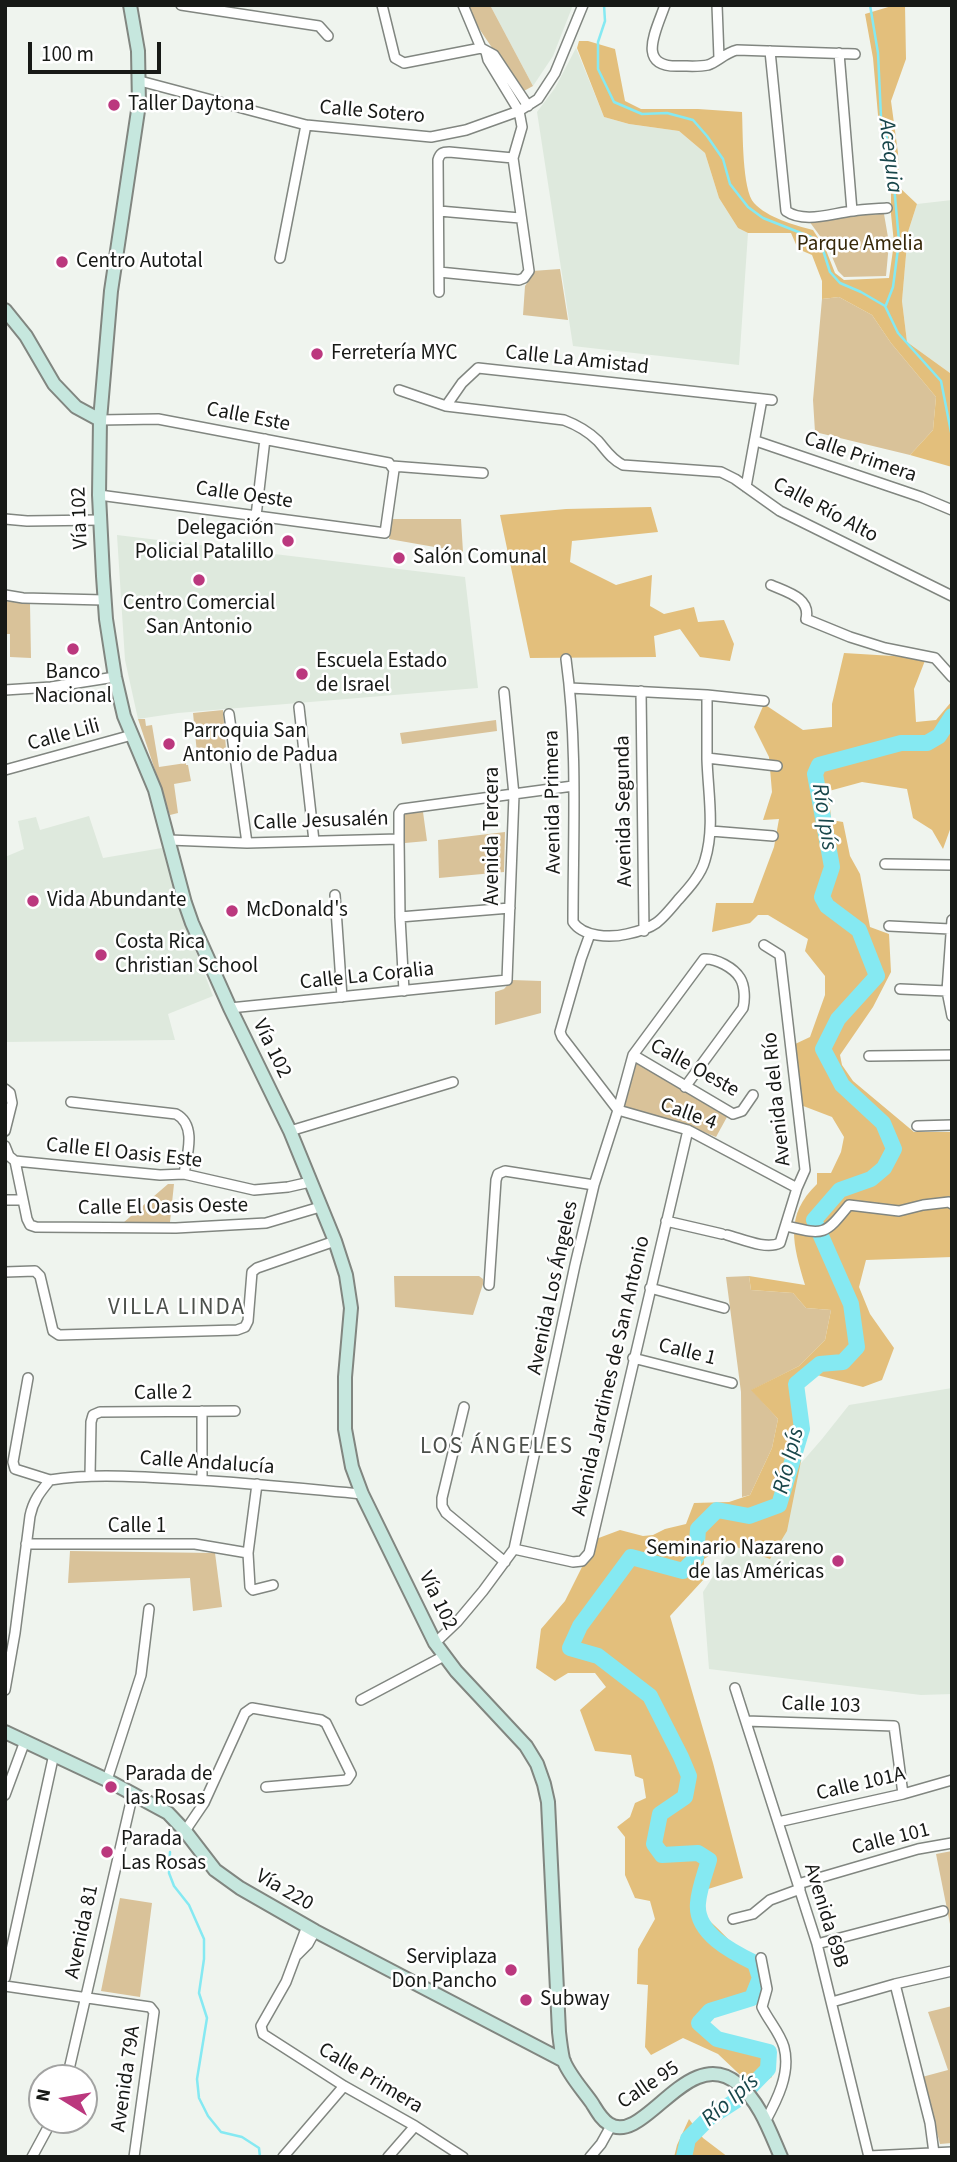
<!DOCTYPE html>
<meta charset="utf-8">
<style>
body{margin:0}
#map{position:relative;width:957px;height:2162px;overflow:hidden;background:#eff4ee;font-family:"Source Sans 3",sans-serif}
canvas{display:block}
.frame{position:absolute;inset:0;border:7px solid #171916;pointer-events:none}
.north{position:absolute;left:28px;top:2064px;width:70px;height:70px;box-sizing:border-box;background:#fff;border:2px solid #a2a3a2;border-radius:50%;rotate:281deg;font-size:19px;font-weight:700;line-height:28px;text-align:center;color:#171916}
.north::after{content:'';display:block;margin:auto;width:24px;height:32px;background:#bb387e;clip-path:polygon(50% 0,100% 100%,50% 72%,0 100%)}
.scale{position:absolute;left:28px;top:42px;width:133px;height:32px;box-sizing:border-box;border:4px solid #171916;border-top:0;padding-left:9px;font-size:21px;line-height:24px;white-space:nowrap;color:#171916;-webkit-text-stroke:5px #fff;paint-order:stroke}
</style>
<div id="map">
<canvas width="957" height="2162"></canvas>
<div class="frame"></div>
<div class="north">N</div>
<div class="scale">100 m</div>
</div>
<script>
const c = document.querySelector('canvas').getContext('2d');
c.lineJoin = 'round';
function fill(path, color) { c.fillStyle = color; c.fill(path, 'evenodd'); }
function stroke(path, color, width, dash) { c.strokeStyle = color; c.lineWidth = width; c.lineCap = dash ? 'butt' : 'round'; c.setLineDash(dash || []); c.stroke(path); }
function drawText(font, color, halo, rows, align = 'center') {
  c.font = font + ' "Source Sans 3",sans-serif'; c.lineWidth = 5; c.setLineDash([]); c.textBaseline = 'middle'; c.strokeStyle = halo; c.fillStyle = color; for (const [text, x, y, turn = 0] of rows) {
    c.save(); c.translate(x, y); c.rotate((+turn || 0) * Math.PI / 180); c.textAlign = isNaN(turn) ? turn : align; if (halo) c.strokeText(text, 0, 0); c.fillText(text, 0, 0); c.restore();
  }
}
fill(new Path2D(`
 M490,5h83l-20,51 -20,30z
 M576,48l28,69 25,7 50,7 26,22 14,45 19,30 10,5 -9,132 -166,-19 -36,-234 18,-24z
 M952,200v183l-2,-10 -43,-31 -5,-41 6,-69 9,-28z
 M117,535l348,42 13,111 -300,25 -40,6 -13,-59z
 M89,816l14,42 59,-10 19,65 32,83 -45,18 7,26 -169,2 -1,-185 19,-8 -6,-28 18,-4 4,13z
 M952,1388v306l-31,1 -212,-26 -6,-77 40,-62 79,-91 27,-34z`), '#dee9dd');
fill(new Path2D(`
 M468,5h22l43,81 -11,6 -44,-65z
 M884,214l5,29 -3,33 -42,1 -6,-6 -10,-24 -19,-26 43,-6z
 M560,269l8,51 -45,-5 2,-29 5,-7 2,-8z
 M839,297l33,18 19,28 45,54 -3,33 -23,25 -95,-23 -2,-32 9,-101z
 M392,519h69l2,33 -74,-13z
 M5,601l25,3 1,54 -21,-1v-23h-5z
 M223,710l3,39 -29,4 -4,-40z
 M138,719h7l1,7 6,-1 7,42 27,-4v2h2l3,16 -17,3 4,29 -8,2z
 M496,720l1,11 -95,13 -2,-11z
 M423,812l4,29 -22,2 -1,-28 4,-2z
 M505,832l-1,40 -65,6 -1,-38z
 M512,980l29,1v32l-46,12v-33l9,-3z
 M635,1062l92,55 -11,20 -37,-15 -55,-15z
 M168,1184h6l-4,38 -47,1z
 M394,1276h85l4,3v5l-10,31 -78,-8z
 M749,1276l2,14 42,3 13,15 25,2 -6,30 -26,26 -47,24 26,29 -6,29 -22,47 -8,2 -1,-105 -15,-115z
 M70,1551l145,2 7,54 -29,4 -3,-33 -122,5z
 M952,1851v83l-16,-80z
 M120,1898l32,5 -12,94 -39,-6z
 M952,2006v137l-12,1 -18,-67 26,-7 -20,-58z`), '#d9c299');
fill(new Path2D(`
 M895,5h10l1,54 -15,42 7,52 1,34 18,17 -9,28 -6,69 5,41 43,31 2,10v84l-42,-12 23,-25 3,-33 -45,-54 -19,-28 -33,-18 -17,2v-18l-10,-26 -14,-6 -7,-16h-43l-10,-5 -19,-30 -14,-45 -26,-22 -50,-7 -25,-7 -27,-69 2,-7h9l27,8 10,52 16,8h57l44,3c1,20 0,78 12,91 14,15 40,22 59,27l13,20 9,23 9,7 45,-2 5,-35 -3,-29v-52l-13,-47 -5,-57 -8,-44z
 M651,507l7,25 -86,9 -2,21 46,23 36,-10 -2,31 14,8 30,-7 4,15 26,-2 10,24 -4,17 -30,-4 -20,-28 -26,7 2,21 -126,1 -30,-143 66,-6z
 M844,653l82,5 -12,31 2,33 20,-2 16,-19v123l-9,25 -11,-19 -19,-12 -6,-29 -45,-7 -33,9 2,29 12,2 7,34 10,18 10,53 19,7 2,38 -18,35 -33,48 2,10 11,16 61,51h38v125l-86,3 -7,27 11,27 24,34 -12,32 -19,7 -46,-12 -16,9 5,52 -19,95 -17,28 -42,-15 -24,15v20l-34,37 43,147 30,115 -38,12v27c20,17 38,36 50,60l-6,17 -39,11 -13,18 13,16 45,12 18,10 -1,16 -17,12 -37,-35 -35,-16 -32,17 -6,-8 3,-62 -11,-1 1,-35 17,-30 -5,-18 -15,-3 -10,-23v-38l-8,-10 13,-10 5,-14 11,-5 -3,-19 -8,-3 -4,-21 -36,-4 -15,-41 26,-23 -11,-14h-27l-13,8 -19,-13 5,-39 24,-28 31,-62 24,-9 23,6 10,-1 12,-6 21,-5 8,-21 35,-1 21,-7 22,-47 6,-29 -27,-29 48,-24 26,-26 6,-30 -25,-2 -13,-15 -42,-3 -2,-14 56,9c-12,-41 -21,-69 12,-101v-11h14l10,-21 3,-15 -12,-20 -34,-13 -5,-59 17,-8 15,-42v-19l-20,-25 3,-12 -40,-24h-10l-8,8 -38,9 4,-29h37l21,-56 5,-28 -16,1 9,-28 -3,-35 -15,-30 10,-23 39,26 29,-3v-23z
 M689,2119l14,19 25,19h-54l3,-12z`), '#e3bf7c');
stroke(new Path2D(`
 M604,5l1,16 -7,21v27l16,33 28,12 25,-1 26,7 14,16 16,23 7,25 18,23 15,11 48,19 12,13 7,22 10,11 21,9 24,14 13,27 43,48 11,56
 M870,5l8,48 3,64 10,35 8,89 -6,46 -7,18
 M170,1852l-1,21 5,13 15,19 15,34v20l-5,34 8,25 -10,61 2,19 9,18 13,16 21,5 17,11 1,9`), '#85e9f2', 2.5);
stroke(new Path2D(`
 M684,2157l4,-18 21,-21 31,-20 28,-29 1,-17 -52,-13 -18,-16 11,-12 42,-13 8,-20 -5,-15c-23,-11 -60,-30 -57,-60 1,-14 7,-29 11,-43l-11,-7 -36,2 -8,-11 6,-30 25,-17 4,-21 -8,-19 -31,-61 -52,-40 -28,-8 10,-22 51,-69 52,14 13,-13 2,-29 19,-19 32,6 30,-11 23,-76 -6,-45 24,-20 23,-2 14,-15 -6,-43 -37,-84 26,-30 31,-11 13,-11 10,-19 -11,-26 -41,-38 -19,-36 15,-30 39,-43 -18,-46 -32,-24 -5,-9 10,-30 -17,-93 4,-9 82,-22h26l12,-7 13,-20`), '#85e9f2', 16);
const street = new Path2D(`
 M181,5l138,21 9,10
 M382,5l13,53 9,5 77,-15
 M463,5l18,43 13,7 34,51
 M665,5c-9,26 -30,63 15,61 9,0 19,1 28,-1 9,-3 17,-12 29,-15l118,4
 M717,5l2,53
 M770,51l16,160c19,13 46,2 67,0 11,-2 23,-2 34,-3
 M839,53l13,158
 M140,81l166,44 125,12 35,-7 53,-19 19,-12 17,-26 28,-68
 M439,211l81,7
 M280,258l26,-133
 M439,272l80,8 5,-2 5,-7 -16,-113 9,-31 -3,-16 -31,-51 -2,-8
 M439,292l-1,-132c2,-7 5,-8 11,-8l64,6
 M399,390l47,16 118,14c13,5 24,11 34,21 8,9 13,18 25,24l98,7 14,7 45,32 172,85
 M446,406l16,-23 16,-15 294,32
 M756,441l165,56 31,13
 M392,466l91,7
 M746,487l16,-88
 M99,495l286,38 9,-63 -5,-7 -231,-44 -58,1
 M256,516l9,-77
 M5,519l22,2 73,-1
 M771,585c16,7 40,13 35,34l44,18 35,11 50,10 17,19
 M5,595l18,3 81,2
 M566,659c12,87 7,176 7,263 10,15 37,16 54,12 28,-6 33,-12 51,-34 10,-11 23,-25 27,-40 10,-33 3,-67 2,-101 0,-21 0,-43 0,-64
 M570,688l137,7 57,6
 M5,690l46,-3 64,-10
 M641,691l3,240
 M299,707l15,134
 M229,714l18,129
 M707,758l70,8
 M5,770l127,-35
 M711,831l62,5
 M399,839l1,78 4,74
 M169,840l78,3 152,-4v-26l3,-4 171,-23
 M885,864l67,1
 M335,895l7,102
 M400,917l110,-9
 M952,920l-5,71 5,25
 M889,926l61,3
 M900,989l47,2
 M230,1008l277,-28 7,-185 -10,-103
 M633,1055l100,59 9,-3 11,-16
 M869,1056l83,-1
 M685,1087l58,-79c2,-8 2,-22 -3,-30 -6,-10 -24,-20 -36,-19l-71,96 -15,55 70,20 109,58
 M5,1089l5,4 2,10 -7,28
 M71,1102l105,12c21,11 11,41 8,60
 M917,1126l35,-1
 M290,1131l163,-49
 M5,1146l4,10 6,5
 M310,1182l-22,5 -34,3 -70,-16 -24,1 -145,-14 12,58 3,6 6,2 140,1 90,-5 54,-16
 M5,1200h18
 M666,1221l56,13
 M786,1226c38,9 38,10 63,-21l50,6 24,-6 26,-3 3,2
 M727,1235c15,4 39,15 53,8l17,-55 8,-18 -25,-215 -16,-10
 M5,1272l30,-1 5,5 13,55 6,4 178,-5 8,-3 3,-6 4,-49 5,-4 78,-27
 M489,1285l7,-105 2,-6 7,-3 89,14
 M650,1288l74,20
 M633,1358l99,25
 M464,1407l-22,91v8l4,7 59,49
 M202,1411v69
 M90,1476l1,-54 2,-7 7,-3 135,-1
 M50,1480c38,-6 75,-4 113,-2 67,3 133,10 199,16
 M257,1484l-9,69 2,34 3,3 20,-5
 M26,1544h169l53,9
 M514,1549l59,13 9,-1 7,-8 99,-423
 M435,1643l22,-21 26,-31 31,-42 61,-284 19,-80 24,-75 -56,-73 -2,-5 21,-73 9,-25
 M735,1688l82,256 52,213
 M5,1690l10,-57 15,-117c3,-15 10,-24 20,-36l-35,-11 -2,-7 15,-84
 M361,1700l83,-44
 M746,1721l148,5 9,68
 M107,1780l34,-105 8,-66
 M5,1795l20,-54
 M778,1822l125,-28 49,-14
 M185,1831l19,-28 41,-90 7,-5 69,12 5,3 25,51 -4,6 -81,7
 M798,1884l120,-35 34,-6
 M733,1919l20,-5 17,-14 30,-11
 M307,1926l-21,56 -25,44 2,8 81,52 71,40 48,31
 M817,1944l126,-33
 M297,1955l11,-11 7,-13
 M761,1958l6,31 -5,18c6,13 18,26 22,40 7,26 -7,53 -19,75
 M5,1978l49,-224
 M895,1984l35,139 4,30
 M5,1986l145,21 4,5 -20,145
 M832,2002l63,-18 57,-13
 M67,2078l66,-285
 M869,2156l83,-4
 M32,2157l20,-37
 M283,2157l61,-71
 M388,2157l27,-31
 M590,2157l11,-13 10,-18`);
const secondary = new Path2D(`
 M130,5l8,46 1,53 -28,187 -11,129 -1,75 4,81 3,43 9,58 9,39 31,74 30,113 7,20 38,85 60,123 45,110 11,34 5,33 -6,69v52l7,38 10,27 73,149 21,28 70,75 11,18 7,20 4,18 11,230c1,9 2,18 4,27 5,15 20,31 29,44 5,8 9,16 17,21 35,23 79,-82 129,-40 22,18 32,48 43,73
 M5,310l21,26 28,48 22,23 24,13
 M5,1732l102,48 61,33 17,18 30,39 25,18 75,43 249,130`);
stroke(street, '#818680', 12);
stroke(secondary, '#818680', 16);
stroke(street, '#fff', 9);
stroke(secondary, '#c6e7de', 12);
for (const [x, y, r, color] of [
 [114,105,7,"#bb387e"],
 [62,262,7,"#bb387e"],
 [317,354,7,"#bb387e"],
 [288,541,7,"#bb387e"],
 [399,558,7,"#bb387e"],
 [199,580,7,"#bb387e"],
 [73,649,7,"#bb387e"],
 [302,674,7,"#bb387e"],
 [169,744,7,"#bb387e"],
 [33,901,7,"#bb387e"],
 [232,911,7,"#bb387e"],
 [101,955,7,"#bb387e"],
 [838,1561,7,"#bb387e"],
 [111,1787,7,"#bb387e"],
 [107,1852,7,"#bb387e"],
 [511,1970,7,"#bb387e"],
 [526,2000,7,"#bb387e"]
]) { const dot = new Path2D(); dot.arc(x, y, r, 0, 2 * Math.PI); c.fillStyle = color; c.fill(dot); stroke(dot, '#fff', 2.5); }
drawText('21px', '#171916', '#fff', [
 ["Taller Daytona",128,105],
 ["Centro Autotal",76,262],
 ["Ferretería MYC",331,354],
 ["Delegación",274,529,"right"],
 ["Policial Patalillo",274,553,"right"],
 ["Salón Comunal",413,558],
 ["Centro Comercial",199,604,"center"],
 ["San Antonio",199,628,"center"],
 ["Escuela Estado",316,662],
 ["de Israel",316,686],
 ["Banco",73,673,"center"],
 ["Nacional",73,697,"center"],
 ["Parroquia San",183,732],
 ["Antonio de Padua",183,756],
 ["Vida Abundante",47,901],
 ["McDonald's",246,911],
 ["Costa Rica",115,943],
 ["Christian School",115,967],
 ["Seminario Nazareno",824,1549,"right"],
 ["de las Américas",824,1573,"right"],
 ["Parada de",125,1775],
 ["las Rosas",125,1799],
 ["Parada",121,1840],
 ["Las Rosas",121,1864],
 ["Serviplaza",497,1958,"right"],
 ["Don Pancho",497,1982,"right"],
 ["Subway",540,2000]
], 'left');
drawText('21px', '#171916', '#fff', [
 ["Calle Sotero",372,113,5],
 ["Calle La Amistad",577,361,6],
 ["Calle Este",248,418,11],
 ["Calle Primera",860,458,19],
 ["Calle Oeste",244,496,8],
 ["Calle Río Alto",825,511,28],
 ["Vía 102",81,518,-92],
 ["Calle Lili",64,736,-15],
 ["Avenida Primera",554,802,-91],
 ["Avenida Segunda",625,811,-91],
 ["Calle Jesusalén",321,822,-2],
 ["Avenida Tercera",493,836,-90],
 ["Calle La Coralia",367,977,-6],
 ["Vía 102",271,1049,64],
 ["Calle Oeste",694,1069,29],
 ["Avenida del Río",778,1099,-96],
 ["Calle 4",688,1115,20],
 ["Calle El Oasis Este",124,1154,6],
 ["Calle El Oasis Oeste",163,1208,-1],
 ["Avenida Los Ángeles",554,1288,-78],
 ["Calle 1",687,1353,14],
 ["Avenida Jardines de San Antonio",612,1376,-77],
 ["Calle 2",163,1394,-1],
 ["Calle Andalucía",207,1464,4],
 ["Calle 1",137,1527],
 ["Vía 102",437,1601,64],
 ["Calle 103",821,1706,2],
 ["Calle 101A",861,1785,-13],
 ["Calle 101",891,1840,-14],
 ["Vía 220",284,1891,30],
 ["Avenida 69B",825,1916,73],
 ["Avenida 81",83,1932,-78],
 ["Avenida 79A",127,2079,-82],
 ["Calle Primera",370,2079,31],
 ["Calle 95",649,2086,-34]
]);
drawText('21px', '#372809', '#fff', [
 ["Parque Amelia",860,245]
]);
drawText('italic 23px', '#19474b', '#fff', [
 ["Acequia",889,156,83],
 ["Río Ipís",823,817,81],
 ["Río Ipís",790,1461,-76],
 ["Río Ipís",731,2101,-41]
]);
c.letterSpacing = '2px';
drawText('23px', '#4c504b', '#fff', [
 ["VILLA LINDA",177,1309],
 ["LOS ÁNGELES",497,1448]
]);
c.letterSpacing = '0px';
</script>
